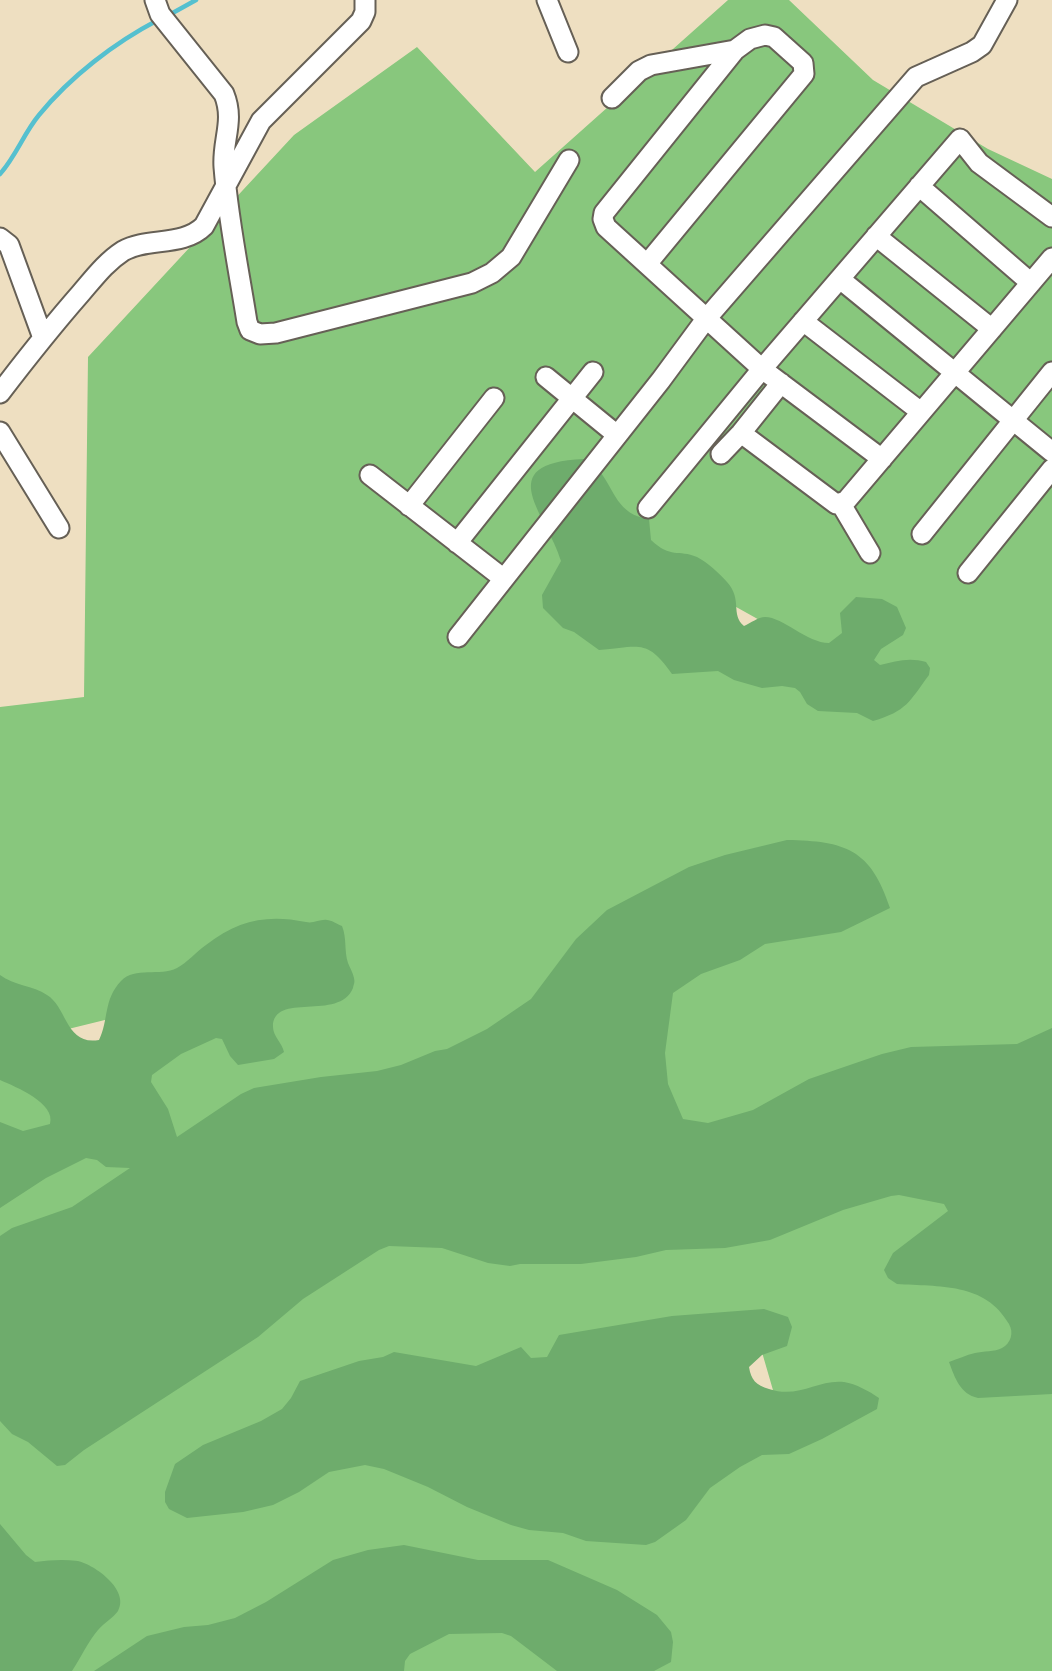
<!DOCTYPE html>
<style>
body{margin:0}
canvas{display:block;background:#eedfc1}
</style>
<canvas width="1052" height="1671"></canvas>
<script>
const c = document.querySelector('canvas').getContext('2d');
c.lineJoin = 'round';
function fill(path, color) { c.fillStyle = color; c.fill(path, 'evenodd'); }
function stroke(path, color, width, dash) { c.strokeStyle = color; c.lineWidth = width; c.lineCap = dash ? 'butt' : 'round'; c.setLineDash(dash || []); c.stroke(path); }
fill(new Path2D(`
 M728,0h61l84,80 115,69 64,30v879l-350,108 -208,-114 -494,207v-213l89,27 150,-86 -187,46 -52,-14v-312l84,-10 4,-340 206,-222 123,-88 118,125zM636,551l161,90 -208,-46z
 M907,1167l58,25 87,159v320h-1052v-282l359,-152zM757,1335l29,100 -418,-8z`), '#88c77d');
fill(new Path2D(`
 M584,459c5,3 11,6 14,10 17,21 19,46 51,50l2,21c20,19 27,9 46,17 10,5 22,16 30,25 16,18 3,32 17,44 7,-3 14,-9 21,-9 18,0 42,26 64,26l13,-10 -2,-20 16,-16 26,2 15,8 9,21 -3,7 -22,14 -7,11 6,5c15,-4 30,-8 46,-3l4,6 -1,7c-20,27 -22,36 -56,46l-16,-8 -39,-2 -11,-7 -7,-12 -5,-4 -13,-2 -20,2 -28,-8 -16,-9 -46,3c-25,-36 -33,-27 -73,-24l-25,-18 -11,-4 -20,-20 -1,-13 19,-34c-13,-46 -72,-98 23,-102z
 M787,840c58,1 84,9 103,68l-49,24 -76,12 -25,16 -39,14 -28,19 -8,60 3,31 15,35 25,4 45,-13 56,-31 73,-25 29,-7 106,-3 35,-16v366l-74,4c-18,-4 -23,-20 -29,-36 9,-3 17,-7 26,-9 8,-2 20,-1 27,-5 9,-5 12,-15 7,-24 -24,-42 -70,-37 -112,-40l-9,-6 -4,-8 9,-17 55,-42 -4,-7 -45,-9 -8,1 -48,14 -73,30 -45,8 -59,2 -30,7 -55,7h-61l-10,2 -22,-3 -46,-15 -53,-2 -10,4 -76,49 -45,38 -174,113 -19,15 -8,1 -29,-24 -16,-8 -12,-13v-185l12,-8 60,-21 58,-39 -24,-1 -9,-7 -11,-2 -40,20 -46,30v-86l23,9 27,-7c6,-21 -34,-37 -50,-44v-105c14,11 33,10 47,20 20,12 19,51 52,45 10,-20 4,-40 22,-59 14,-15 39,-4 56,-13 10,-5 19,-16 29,-23 32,-25 61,-31 100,-23 7,2 14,-3 21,-2 4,0 10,4 15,6 5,12 2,25 6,37 2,5 5,10 6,15 1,5 0,5 -1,10 -14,34 -80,3 -80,39 0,9 9,16 11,25l-10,7 -36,6 -8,-9 -8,-17 -6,-1 -35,16 -29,21 -1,7 17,27 9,28 64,-43 13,-6 67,-11 56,-6 24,-6 34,-14 12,-2 40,-20 44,-30 45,-60 31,-29 82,-43 36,-12z
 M764,1309l24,8 4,10 -5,19 -25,9 -13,12c2,13 7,18 20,22 30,10 49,-10 75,-7 12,2 25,9 35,16l-2,11 -55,30 -33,15 -27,1 -22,12 -30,21 -24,32 -31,22 -9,3 -60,-4 -23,-8 -34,-3 -18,-5 -44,-18 -39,-20 -44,-18 -19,-4 -36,7 -30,20 -26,13 -30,7 -56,6 -18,-9 -4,-7v-10l10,-28 28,-19 58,-24 21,-12 9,-11 9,-17 59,-20 24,-4 11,-5 82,14 45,-19 10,11 16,-1 12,-22 113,-19z
 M0,1524l26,31 9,7c15,-2 28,-3 43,-1 17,4 52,29 40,50 -5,7 -14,12 -20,19 -9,10 -18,29 -26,41h-72z
 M404,1545l74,15h70l69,30 40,25 14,17 2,10 -2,20 -17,9h-97l-46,-35 -9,-3 -53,1 -39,20 -5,7 -1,10h-310l53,-35 37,-9 24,-2 27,-7 31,-16 67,-42 35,-10z`), '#6eac6c');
stroke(new Path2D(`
 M169,15l27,-15
 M0,174c16,-18 24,-41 39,-59 31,-38 75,-72 119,-95`), '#55c0cf', 4.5);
const minor = new Path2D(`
 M155,0l5,14 64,80c11,27 -2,46 0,73 4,52 15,104 23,155l3,8 10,4 16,-1 196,-50 20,-10 19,-16 58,-97
 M547,0l21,52
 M735,50l-131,163 -1,6 3,8 156,142 120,90
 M612,98l27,-27 12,-6 84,-15 15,-11 15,-4 9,2 29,26 1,11 -157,190
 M919,186l112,97
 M876,236l116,93
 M0,238l9,7 34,93
 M840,279l212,173
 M803,321l118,91
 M546,377l71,58
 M0,393c26,-34 53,-68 81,-100 13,-15 25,-31 42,-42 24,-14 60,-4 81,-25l57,-105 100,-100 4,-9v-12
 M0,432l59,96
 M741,433l95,71 10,-3 206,-243
 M721,454l20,-21 40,-50
 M370,475l134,104
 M841,504l29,49
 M409,506l85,-108
 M648,508l114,-139 198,-230 19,24 73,54
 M922,534l130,-162
 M457,543l136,-171
 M968,573l84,-104
 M458,637l203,-257 45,-61 210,-242 56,-25 10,-7 25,-45`);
stroke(minor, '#666056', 23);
stroke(minor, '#fff', 19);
</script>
